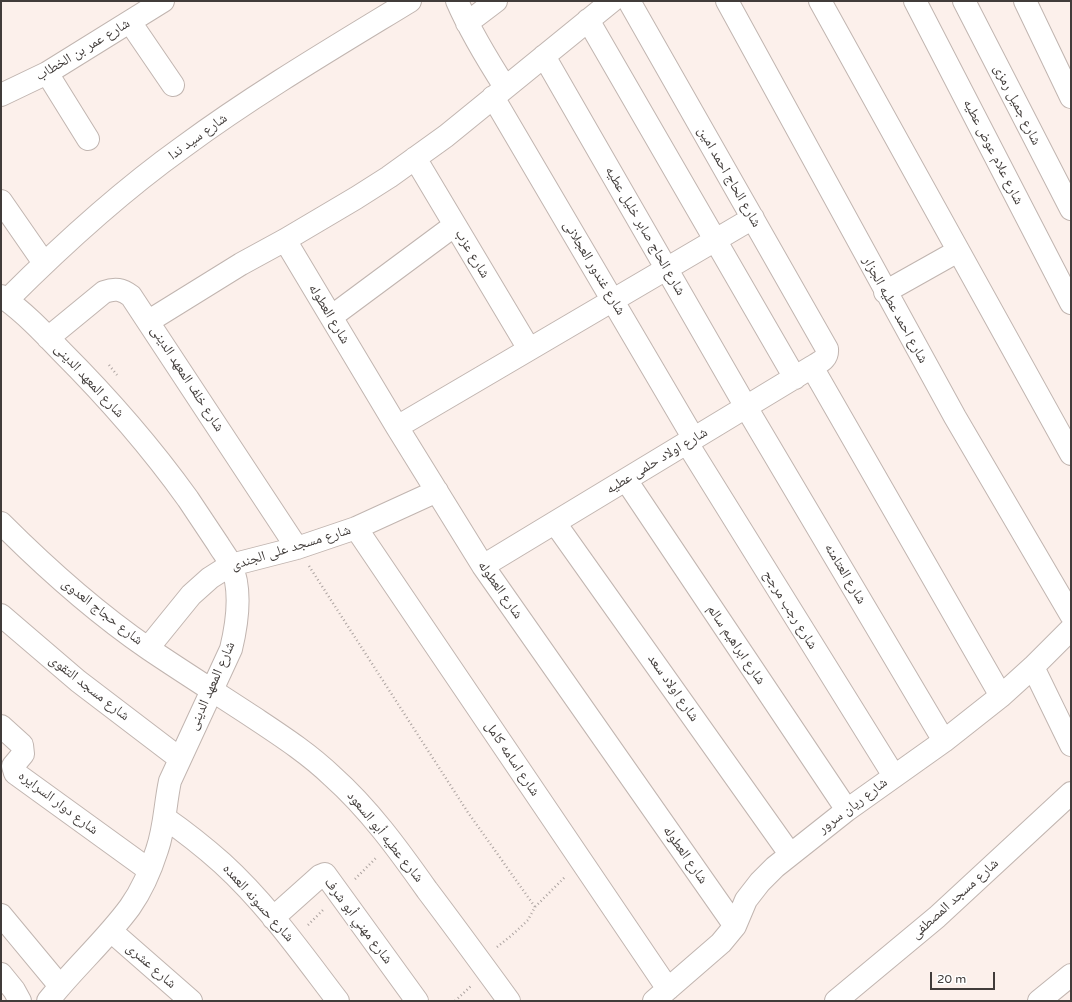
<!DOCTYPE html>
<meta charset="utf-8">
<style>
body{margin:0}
#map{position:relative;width:1072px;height:1002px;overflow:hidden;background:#fcf0eb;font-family:"Varela Round",sans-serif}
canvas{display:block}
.frame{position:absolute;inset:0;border:2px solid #413c3a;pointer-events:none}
.scale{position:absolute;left:930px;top:972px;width:65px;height:18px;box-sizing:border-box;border:2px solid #413c3a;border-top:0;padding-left:5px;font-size:12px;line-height:14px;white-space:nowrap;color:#413c3a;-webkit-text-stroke:3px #fff;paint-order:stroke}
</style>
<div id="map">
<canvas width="1072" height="1002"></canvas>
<div class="frame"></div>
<div class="scale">20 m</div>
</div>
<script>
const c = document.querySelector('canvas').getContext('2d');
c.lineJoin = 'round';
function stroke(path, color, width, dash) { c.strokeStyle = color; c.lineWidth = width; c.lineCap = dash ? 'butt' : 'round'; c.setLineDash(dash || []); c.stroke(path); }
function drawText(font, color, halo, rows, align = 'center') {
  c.font = font + ' "Varela Round","Noto Naskh Arabic",sans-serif'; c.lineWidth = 3; c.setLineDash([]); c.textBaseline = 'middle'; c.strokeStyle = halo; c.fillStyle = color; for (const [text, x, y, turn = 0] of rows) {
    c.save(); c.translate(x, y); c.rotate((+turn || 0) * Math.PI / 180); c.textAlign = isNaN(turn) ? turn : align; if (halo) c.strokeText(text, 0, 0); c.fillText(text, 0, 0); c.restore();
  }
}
const minor = new Path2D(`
 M457,1c13,30 30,58 48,86
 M727,1l228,416 116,198
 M820,1l251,453
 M915,1l156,302
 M964,1l107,208
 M1025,1l46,96
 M588,20l207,358
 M130,22l43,63
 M467,23l29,-22
 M544,56l202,351 198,334
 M47,73l41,66
 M1,95l46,-22 116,-72
 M493,97l201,342
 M415,158l114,191
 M1,201l43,62
 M285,240l112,187 86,139 252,360
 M885,292l73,-41
 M1,296c22,15 42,36 60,55 46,46 89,95 127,148 10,15 20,30 30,45 4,7 10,14 13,21 11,24 6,59 0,84l-61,132c-5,23 -5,46 -13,69 -6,19 -15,40 -27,57 -25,34 -56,61 -82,94
 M7,300c55,-55 113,-108 176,-153 72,-53 150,-99 227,-146
 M331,317l124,-92
 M149,321l92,-57 44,-24 71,-42 33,-21 57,-41 166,-135
 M48,338l56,-46c11,-4 18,-3 27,4l166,252
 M812,367l189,329
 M397,427l356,-209
 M687,443l207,333
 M626,480l221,330
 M1,523c46,46 94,89 148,126 34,23 69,45 104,68 27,18 55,36 79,59 37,33 66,73 95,114 28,37 55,74 82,111
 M555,523l235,331
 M356,528l312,461
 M483,566l329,-199c8,-5 16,-8 15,-18l-198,-348
 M1,615l77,66 101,77
 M148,648l43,-53 19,-17 11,-7 10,-6 66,-17 59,-20 81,-37
 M1033,667l38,78
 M1,726l21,19 1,9 -10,12 2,7 134,97
 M165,818c20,14 39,29 57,45 45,41 80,91 116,138
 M1,915l59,71
 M273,918l47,-42 5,-2 92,127
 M111,931l80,70
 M1,974l13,16 6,11
 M654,1001l67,-58 14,-17 11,-26 14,-18 15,-15 72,-57 97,-69 57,-45 32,-29 38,-38
 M836,1001l101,-84 134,-124
 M1039,1001l32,-26`);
stroke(minor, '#c1b5b0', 24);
stroke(new Path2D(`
 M109,365l8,10
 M309,566l158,245 68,96
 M355,879l22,-22
 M308,925l16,-16
 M497,947l15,-12 16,-15 7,-13 30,-30
 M455,1001l16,-15`), '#aca3a0', 2.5, [1, 3]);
stroke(minor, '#fff', 22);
drawText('14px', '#413c3a', '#fff', [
 ["شارع عمر بن الخطاب",83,50,-31],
 ["شارع جميل رمزى",1017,105,63],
 ["شارع سيد ندا",198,137,-36],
 ["شارع علام عوض عطيه",993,152,63],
 ["شارع الحاج احمد امين",729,177,60],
 ["شارع الحاج صابر خليل عطيه",645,231,60],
 ["شارع عزب",472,254,59],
 ["شارع غندور العجلانى",594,268,59],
 ["شارع احمد عطيه الجزار",895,310,61],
 ["شارع العطوله",329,314,59],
 ["شارع خلف المعهد الدينى",187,379,57],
 ["شارع المعهد الدينى",89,381,47],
 ["شارع اولاد حلمى عطيه",657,461,-31],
 ["شارع مسجد على الجندى",291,548,-17],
 ["شارع العتامنه",845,574,59],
 ["شارع العطوله",500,590,55],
 ["شارع رجب مرجح",790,610,58],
 ["شارع حجاج العدوى",102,612,38],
 ["شارع ابراهيم سالم",736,645,56],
 ["شارع المعهد الدينى",212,686,-66],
 ["شارع مسجد التقوى",89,688,38],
 ["شارع اولاد سعد",673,688,55],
 ["شارع اسامه كامل",512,759,56],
 ["شارع دوار السرايره",58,803,37],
 ["شارع ريان سرور",853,806,-37],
 ["شارع عطيه أبو السعود",385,837,51],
 ["شارع العطوله",685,855,55],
 ["شارع مسجد المصطفى",955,899,-42],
 ["شارع حسونه العمده",258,903,48],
 ["شارع مهني أبو شرف",358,921,53],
 ["شارع عشرى",151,966,41]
]);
</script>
